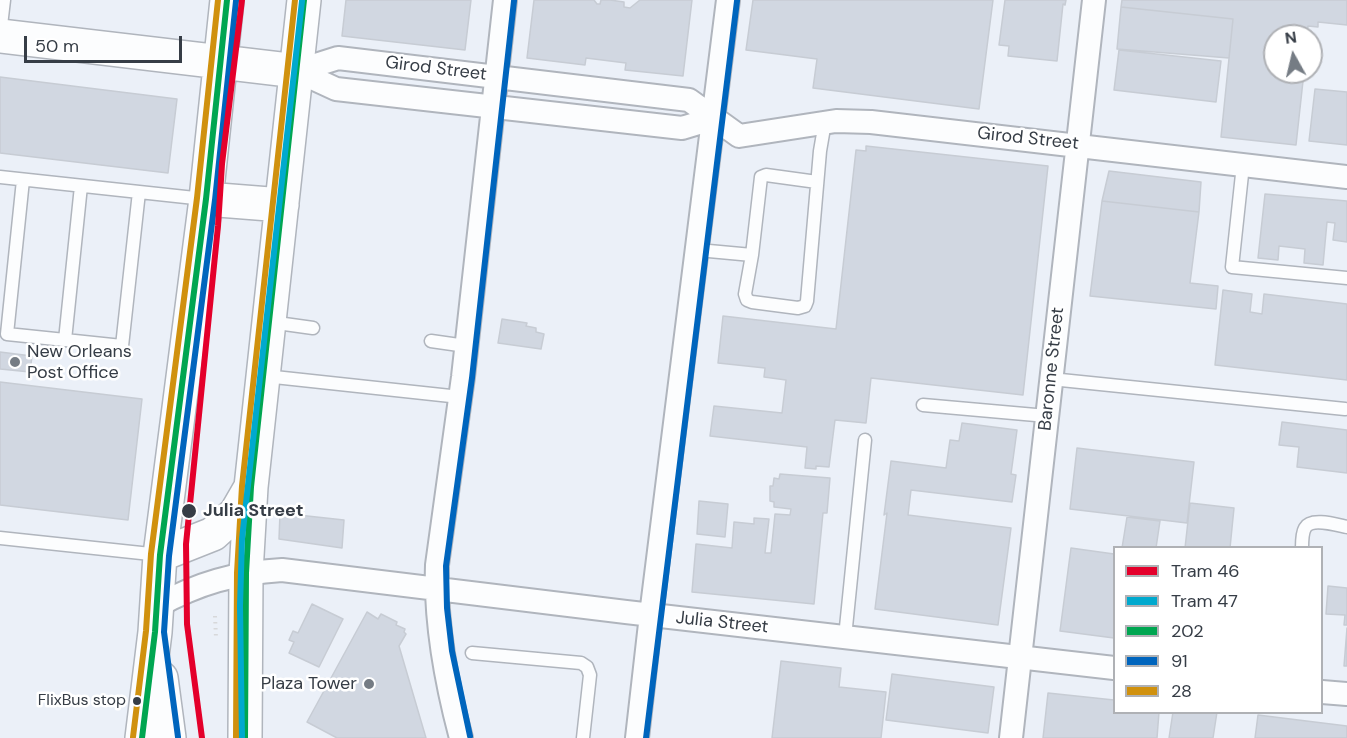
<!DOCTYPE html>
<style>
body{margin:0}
#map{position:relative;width:1347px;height:738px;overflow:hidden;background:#ebf0f8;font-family:"DM Sans",sans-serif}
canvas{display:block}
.legend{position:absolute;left:1113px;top:546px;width:210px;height:168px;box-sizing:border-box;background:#fff;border:2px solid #afb1b5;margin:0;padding:8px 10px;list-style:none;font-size:18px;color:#363d46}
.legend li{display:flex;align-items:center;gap:12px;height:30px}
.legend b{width:30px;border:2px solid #afb1b5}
.north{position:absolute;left:1263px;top:24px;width:60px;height:60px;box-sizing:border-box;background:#fff;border:2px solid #afb1b5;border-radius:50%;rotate:352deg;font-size:16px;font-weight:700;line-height:24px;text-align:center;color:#363d46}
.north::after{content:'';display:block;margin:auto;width:21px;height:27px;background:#757c84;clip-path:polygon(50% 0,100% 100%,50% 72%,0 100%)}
.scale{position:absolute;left:24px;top:36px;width:158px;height:27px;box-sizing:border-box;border:3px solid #363d46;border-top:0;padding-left:8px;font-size:18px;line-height:21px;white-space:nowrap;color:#363d46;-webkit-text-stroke:4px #fff;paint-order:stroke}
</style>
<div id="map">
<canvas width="1347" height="738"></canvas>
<ul class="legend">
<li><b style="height:8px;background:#e4002b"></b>Tram 46</li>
<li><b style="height:8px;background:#00a9ce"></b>Tram 47</li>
<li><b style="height:8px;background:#00a651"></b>202</li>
<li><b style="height:8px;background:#0065bd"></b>91</li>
<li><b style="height:8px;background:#d0910e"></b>28</li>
</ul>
<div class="north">N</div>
<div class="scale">50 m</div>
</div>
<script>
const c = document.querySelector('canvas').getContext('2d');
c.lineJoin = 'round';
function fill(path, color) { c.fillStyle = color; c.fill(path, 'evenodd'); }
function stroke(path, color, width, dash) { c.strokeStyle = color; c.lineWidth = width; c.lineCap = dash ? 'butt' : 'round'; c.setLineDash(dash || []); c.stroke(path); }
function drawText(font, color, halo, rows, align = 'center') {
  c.font = font + ' "DM Sans",sans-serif'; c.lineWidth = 5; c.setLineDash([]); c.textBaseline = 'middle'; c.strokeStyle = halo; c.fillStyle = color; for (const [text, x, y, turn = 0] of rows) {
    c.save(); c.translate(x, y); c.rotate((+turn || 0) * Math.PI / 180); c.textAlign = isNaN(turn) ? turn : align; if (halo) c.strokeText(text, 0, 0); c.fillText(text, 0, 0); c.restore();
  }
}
const building = new Path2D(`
 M346,0h125l-6,50 -123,-14z
 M534,0h60l3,4h3l1,-4h9l14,2v5l6,1 10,-8h52l-9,76 -58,-6 1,-7 -40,-5 -1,7 -58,-7z
 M753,0h240l-14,109 -166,-21 4,-29 -71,-9z
 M1005,0h61l-1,5 -2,-1 -6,57 -49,-5 1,-10 -10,-1z
 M1122,0h225v25l-29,-3v5l-10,-1 -1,10h-32v36h29l-8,73 -75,-8 12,-118 -112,-12z
 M1121,7l112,12 -4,39 -112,-9z
 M1119,50l102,11 -5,41 -102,-12z
 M0,77l177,22 -9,74 -168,-20z
 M1315,89l32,3v53l-38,-4z
 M866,146l182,20 -25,229 -152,-17 -5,45 -31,-3 -6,47 -13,-1v3l-11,-1 2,-21 -97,-11 4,-30 68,7 4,-33 -22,-3 1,-9 -47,-5 5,-47 113,13 20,-179 10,1z
 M1109,171l92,11 -2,30 -97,-11z
 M1265,194l82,7v41l-14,-2 2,-17 -8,-1 -4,43 -19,-2 1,-14 -26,-3 -1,14 -20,-2z
 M1102,201l97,11 -9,71 28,3 -2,23 -126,-13z
 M1223,290l29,4 -2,18 12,2 2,-20 83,10v76l-132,-15z
 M502,319l25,4 -1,3 10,2v4l8,2 -3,15 -43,-6z
 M0,352l32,4 -2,16 -30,-3z
 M0,382l142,17 -14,121 -128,-15z
 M1282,422l65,8v43l-50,-6 2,-20 -20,-2z
 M962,423l55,7 -6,44 5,1 -4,27 -101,-12 -3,25 103,13 -13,97 -123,-16 12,-96 -3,2 7,-54 55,7 4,-28 9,1z
 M1077,448l117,14 -7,61 -117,-14z
 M780,474l50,4 -3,35h-4l-9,91 -122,-12 4,-48 36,4 2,-26 20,2v-6l15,1 -4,34h6l4,-39 15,1 1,-6 -17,-2v-5l-4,-1v-15h3l1,-8 5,1z
 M699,501l29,3 -3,33 -28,-3z
 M1190,503l44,5 -4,40h-45z
 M280,513l64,7 -2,28 -63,-9z
 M1127,517l33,4 -4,27h-34z
 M1071,548l43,6v84l-54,-7z
 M1328,586l19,2v37h-3l1,-10 -19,-1z
 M312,604l31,15 -24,48 -30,-14 5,-11 -5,-2 4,-9 5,2z
 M367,612l11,7 3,-5 16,8 -1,3 9,4 -1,3 2,2 -7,12 27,92h-89l-30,-16z
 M1347,628v38h-3z
 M781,661l60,7 -2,19 47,5 -5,46h-109z
 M892,674l102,13 -6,46 -102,-13z
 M1048,693l66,7v12h45l-2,26h-114z
 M1173,712h44l-4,26h-44z
 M1258,715l89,11v12h-92z`);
fill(building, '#d1d7e1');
stroke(building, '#c7ccd4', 1.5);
const lane = new Path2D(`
 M0,34l4,-34
 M1243,165l-11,102 115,11
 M0,177l204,22
 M23,180l-16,154 58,6 16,-154
 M817,182l-51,-7 -5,2 -9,78 -7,39 2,6 5,2 46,6 7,-2 2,-5 13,-150 5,-29
 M698,250l54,5
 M270,322l43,6
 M65,340l57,6 17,-154
 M431,341l35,5
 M265,376l195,21
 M1051,379l294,30
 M923,405l124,11
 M0,538l160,17
 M1302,548c0,-6 0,-15 3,-20 6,-11 32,-3 42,-1
 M845,637l20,-197
 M472,653l109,10 6,4 3,8 -7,63`);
const street = new Path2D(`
 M297,71l41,-13 351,42 50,36 97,-15 35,1 476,55
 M297,71l39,18 346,39 33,-10
 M157,606c42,-23 77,-33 125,-36l344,42 488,56
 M1322,692l25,2
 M461,738c-15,-56 -26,-114 -24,-173l26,-188 42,-377
 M637,738l14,-123 77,-615
 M1011,738l83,-738`);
const secondary = new Path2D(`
 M0,36l297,35
 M206,199l76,6
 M160,555l53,-21 23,-21 15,-26
 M161,678l8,60
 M142,738l13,-106 5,-77 46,-356 21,-199
 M245,738l1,-165 5,-86 53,-487`);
stroke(lane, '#b0b5bd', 15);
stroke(street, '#b0b5bd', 26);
stroke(secondary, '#b0b5bd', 36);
stroke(new Path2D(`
 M215,616l1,22`), '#d7d8da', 4, [1.5, 4.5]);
stroke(lane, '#fcfdfe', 12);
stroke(street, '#fcfdfe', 22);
stroke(secondary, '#fcfdfe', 33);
stroke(new Path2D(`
 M142,738l13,-106 5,-77 46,-356 21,-199
 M245,738l1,-165 5,-86 53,-487`), '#00a651', 6);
stroke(new Path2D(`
 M470,736l-18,-85 -5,-43 -1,-42 26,-188 42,-377
 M178,737l-14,-105 5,-76 46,-356 21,-199
 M646,738l91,-737`), '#0065bd', 6);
stroke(new Path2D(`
 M133,737l13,-106 5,-77 46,-356 21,-198
 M236,738l1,-165 5,-87 53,-486`), '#d0910e', 6);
stroke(new Path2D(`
 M202,738l-15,-114 -1,-80 32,-318 4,-62 20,-164`), '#e4002b', 6);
stroke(new Path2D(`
 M242,738l-2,-132 2,-67 60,-538`), '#00a9ce', 6);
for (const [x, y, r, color] of [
 [15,362,6,"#757c84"],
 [189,511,8,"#363d46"],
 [369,684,6,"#757c84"],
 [137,701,5,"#363d46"]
]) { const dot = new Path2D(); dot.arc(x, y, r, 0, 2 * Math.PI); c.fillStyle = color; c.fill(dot); stroke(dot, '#fff', 2); }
drawText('16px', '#363d46', '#fff', [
 ["FlixBus stop",126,701]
], 'right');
drawText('18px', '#363d46', '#fff', [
 ["Girod Street",436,69,7],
 ["Girod Street",1028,139,6],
 ["Baronne Street",1052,369,-84],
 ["Julia Street",722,623,6]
]);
drawText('18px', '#363d46', '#fff', [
 ["New Orleans",27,352],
 ["Post Office",27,373],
 ["Plaza Tower",357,684,"right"]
], 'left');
drawText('bold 18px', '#363d46', '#fff', [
 ["Julia Street",203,511]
], 'left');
</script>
